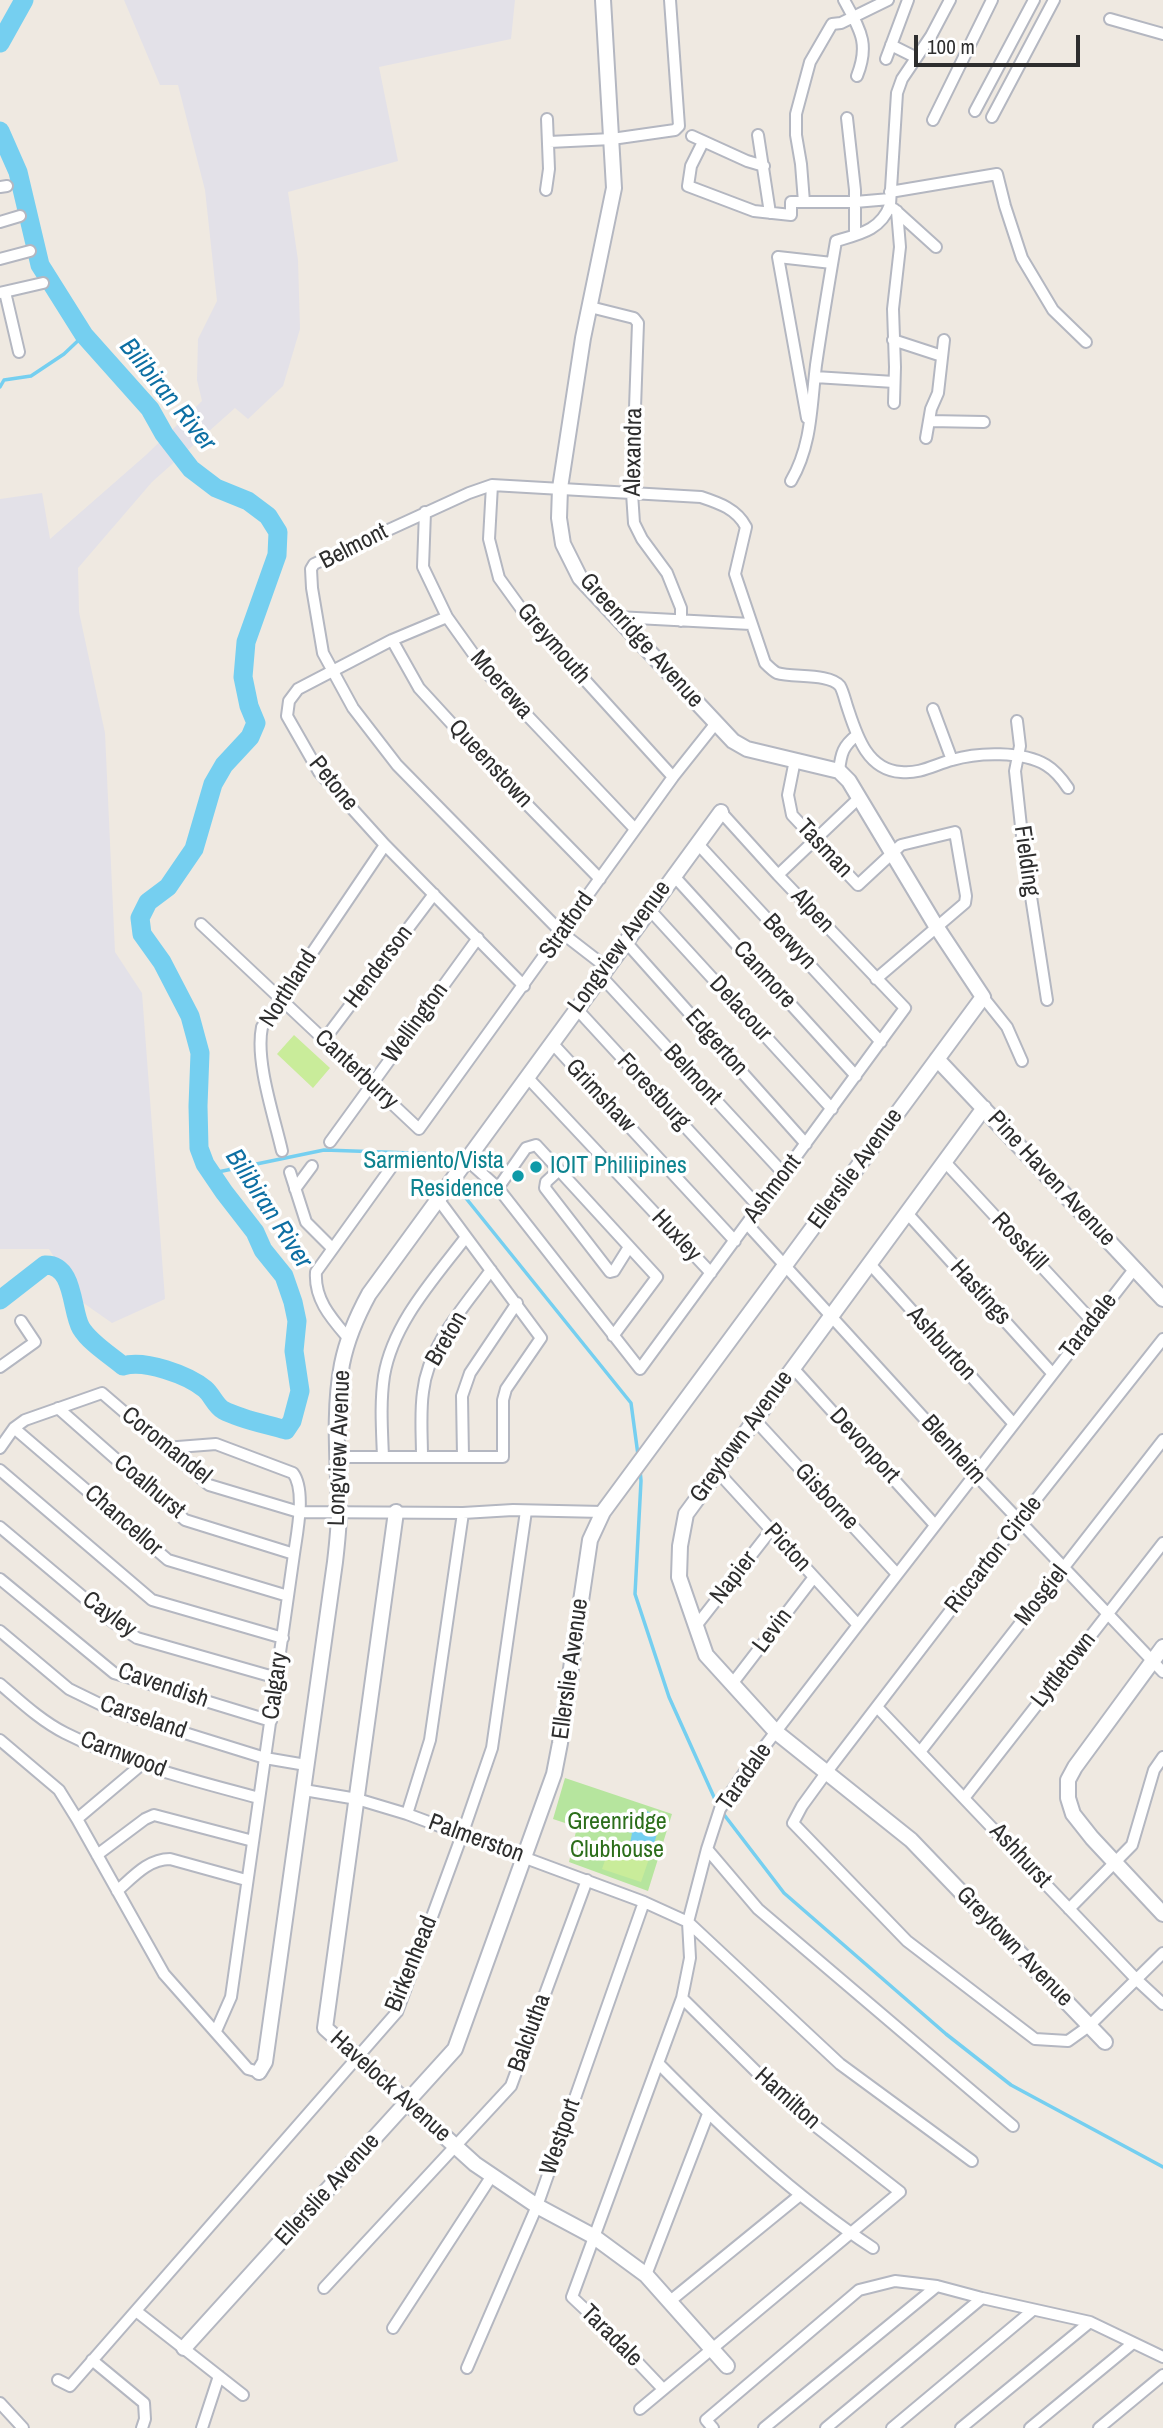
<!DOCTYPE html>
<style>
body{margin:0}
#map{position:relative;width:1163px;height:2428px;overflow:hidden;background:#efe9e1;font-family:"Archivo Narrow",sans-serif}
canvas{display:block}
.scale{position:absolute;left:914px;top:35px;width:166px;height:32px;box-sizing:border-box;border:4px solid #2e2e2e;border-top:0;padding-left:9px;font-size:21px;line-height:24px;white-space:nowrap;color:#2e2e2e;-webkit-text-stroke:5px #fff;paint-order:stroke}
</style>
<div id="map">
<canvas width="1163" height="2428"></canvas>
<div class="scale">100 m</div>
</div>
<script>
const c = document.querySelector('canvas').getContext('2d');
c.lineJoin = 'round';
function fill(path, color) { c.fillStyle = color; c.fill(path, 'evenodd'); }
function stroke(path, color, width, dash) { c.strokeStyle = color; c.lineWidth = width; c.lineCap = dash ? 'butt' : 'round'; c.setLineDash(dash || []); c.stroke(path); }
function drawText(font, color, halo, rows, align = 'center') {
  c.font = font + ' "Archivo Narrow",sans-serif'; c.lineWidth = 7; c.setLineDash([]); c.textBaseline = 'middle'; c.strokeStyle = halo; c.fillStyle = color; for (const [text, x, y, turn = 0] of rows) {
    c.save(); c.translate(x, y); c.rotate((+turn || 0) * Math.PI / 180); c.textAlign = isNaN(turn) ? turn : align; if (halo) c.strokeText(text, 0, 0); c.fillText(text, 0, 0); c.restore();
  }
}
fill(new Path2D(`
 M124,0h391l-4,39 -132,28 19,94 -110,31 10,68 2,69 -17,57 -35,33 -13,-11 -83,74 -74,86 1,44 26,121 10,219 27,41 23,306 -53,24 -30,-21 -33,-53h-49v-750l42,-6 8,46 96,-84 56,-54 -5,-21 1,-41 19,-38 -12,-111 -27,-105h-18z`), '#e3e1e8');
fill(new Path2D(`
 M565,1778l107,36 -24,77 -79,-29 8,-35 -24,-8z`), '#b6e59e');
fill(new Path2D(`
 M294,1035l36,33 -17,20 -36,-34z
 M611,1843l39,13 -9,26 -39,-13z`), '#c9ec9a');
fill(new Path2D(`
 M640,1809l22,7 -10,35 -22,-7 2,-11 -8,-2 4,-13 8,3z`), '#75cff0');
stroke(new Path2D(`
 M0,387l4,-7 27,-4 33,-22 20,-19
 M213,1173l111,-23 116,4 12,20
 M455,1181l10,16 166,206 7,52
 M640,1469l1,12 -6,113 34,103 49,109
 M722,1812l62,81 162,141 65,51 152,82`), '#75cff0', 3.5);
stroke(new Path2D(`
 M0,43l24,-43
 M0,131l18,41 22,93 44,70 66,74 14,25 27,35 25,19 32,13 20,15 10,16 -1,23 -31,87 -3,35 6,29 7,17 -6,14 -26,28 -11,19 -19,65 -26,38 -20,15 -8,16 2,16 20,28 28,54 10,37 -2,53 1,42 6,16 19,28 31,40 8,18 21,26 9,26 4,19 -3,30 6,40 -8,30 -6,9c-20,-6 -44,-10 -63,-20 -8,-5 -11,-15 -18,-21 -17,-14 -61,-30 -82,-23 -13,-11 -33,-23 -42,-38 -10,-16 -6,-64 -36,-63l-45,35`), '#75cff0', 19);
const minor = new Path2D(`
 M844,0c16,30 26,43 13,76
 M1110,19l53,15
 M891,45l24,12
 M886,59l22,-59
 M975,111l59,-111
 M992,117l62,-117
 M847,118l8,72v45
 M933,120l59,-120
 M758,135l12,78
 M692,136l55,25 17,5
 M549,142l63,-3 63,-9 4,-4 -9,-126
 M703,142l-12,24 -3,20 66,25 37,4v-13h64l35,-3
 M0,187l7,-1
 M546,190l3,-21 -2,-50
 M890,192l107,-18 8,32 17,52 31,52 33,32
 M804,202l-3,-38 -5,-29v-21l14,-52 22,-38 9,-1 47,-23
 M894,209l42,38
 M0,222l20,-6
 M0,259l30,-8
 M5,292l14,60
 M0,293l43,-10
 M590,307l44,11 4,5 -6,170 2,30 8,16 25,34 14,35v13
 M893,340l49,16
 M815,377l79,5
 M894,403l1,-36 -2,-58 7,-62 -3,-36
 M807,418l-29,-161 54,6
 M929,421l55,1
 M926,438l5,-29 7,-16 6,-53
 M791,481c21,-36 20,-75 25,-116 6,-41 13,-83 20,-124 24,-7 45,-11 54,-36l7,-112 5,-14 29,-43 19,-36
 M492,485l-3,54 10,39 26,36 148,163
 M425,512l-2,55 24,50 40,56 148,156
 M447,617l-55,23 -94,49 -9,12 -2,15 32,56 66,73 139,141
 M617,617l134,7
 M392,640l27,48 89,97 92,94
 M933,709l19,51
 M1017,721l3,25 -5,25 8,74 24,155
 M795,760l-7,35 4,20 66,70 43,-40 54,-13 11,64 -1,7 -89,76
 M839,771c2,-18 4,-25 18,-36
 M697,843l184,199
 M673,875l183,201
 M778,875l81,-77
 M649,909l183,200
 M201,924l218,205 254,-352 43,-54
 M625,941l181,203
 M606,967l-44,-34 -165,-168 -44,-57 -30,-55 -11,-65 -1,-19 3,-5 155,-71 23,-8 209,12c18,6 36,12 45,30l-11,47 30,89c3,3 8,8 12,10 16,5 52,0 63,13 3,5 5,14 7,20 9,27 19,64 54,66 19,2 33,-7 51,-12 26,-8 71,-9 94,5 10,6 16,14 22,23
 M600,975l184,199
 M983,997l24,30 15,34
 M576,1008l183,199
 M324,1040l110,-146
 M552,1043l183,198
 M527,1077l184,196
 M330,1142l148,-204
 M282,1151c-8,-35 -27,-90 -20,-124l123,-182
 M467,1160l31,28 142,181 265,-361 -127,-133 -57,-63
 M945,1162l147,159
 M559,1170l-13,12 -1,6 65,84 4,-1 15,-24
 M290,1172l16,50 26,26
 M498,1188l28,-40 10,-3 121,132 -44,59
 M295,1189l17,-23
 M907,1213l145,160
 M747,1224l227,249 189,199
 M870,1264l143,159
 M349,1339c-17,-20 -35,-39 -33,-67l77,-107
 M1163,1339l-144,182 -193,252 -24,33 -9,17 114,118 128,98 33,2 21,-15 74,-73
 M0,1367l35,-25 -14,-21
 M793,1368l142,157
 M58,1408l127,112 109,34
 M755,1420l142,154
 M14,1428l154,132 120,36
 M0,1448l14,-20 11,-8 77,-27 107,92 90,27 164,1 50,-3 90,2
 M165,1448l51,-4 77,29c13,17 4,60 1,81l-63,443 -15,34
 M337,1457h166v-57l3,-11 35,-51 -103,-139
 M383,1457c-1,-27 -3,-54 1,-81 9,-53 50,-97 82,-139
 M422,1457c0,-21 -2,-44 1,-65 5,-47 42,-86 68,-122
 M463,1457l-1,-61 8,-23 47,-70
 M0,1470l152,130 131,38
 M717,1471l141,154
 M0,1527l113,95 24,16 140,40
 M0,1579l114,94 157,48
 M696,1626l75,-96
 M0,1631l69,58 45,22 151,47 41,7
 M0,1684c20,17 41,37 65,49 61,31 128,47 194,65
 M732,1684l82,-107
 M877,1707l260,273 26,24
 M0,1740l59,50 18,29 87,155 84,95 11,3
 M920,1752l243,-312
 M304,1790l53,9 50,15 237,88 44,20 152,142 132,97
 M965,1797l198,-254
 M407,1814l23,-74 33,-227
 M77,1819l64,-54
 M707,1849l51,60 255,217
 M97,1855l48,-36 9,-4 99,26
 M117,1891c16,-14 31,-32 53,-32l76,21
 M1069,1909l63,-64 22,-75 9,-13
 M658,2063c66,67 136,133 215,185
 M646,2275l62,-161
 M324,2288l187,-202 76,-206
 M670,2301l130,-106
 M136,2311l107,84
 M393,2328l98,-151
 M92,2360l52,43 1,16 -3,9
 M467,2368l70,-162 107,-304
 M58,2380l12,6 327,-374 65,-177 30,-87 34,-237
 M663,2389l-57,-60 -34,-32 110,-299 8,-40 -2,-36 19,-73 13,-40 24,-36 114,-148 277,-357
 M0,2403l23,25
 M640,2409l260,-217 -105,-82 -113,-112
 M202,2428l17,-52
 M713,2428l-7,-8 153,-130 36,-9 42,5 45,12 108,24 73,35
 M764,2428l173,-142
 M826,2428l156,-130
 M892,2428l141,-118
 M961,2428l129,-106
 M1030,2428l103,-85
 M1099,2428l64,-53`);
const tertiary = new Path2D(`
 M937,1059l226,240
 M984,1108l-298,406 -6,32 -1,31 27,78 70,77 135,108 194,202
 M396,1512l-71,516 150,136 62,42 56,30 53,39 81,91
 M1163,1647l-88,120 -7,13v18l5,16 19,24 71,76
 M259,2072l6,-10 70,-500c2,-17 4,-35 4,-53 -1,-48 -6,-98 3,-145 5,-25 15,-48 27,-70l352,-482
 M184,2348l271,-299 99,-275 6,-31 30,-203 13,-28 380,-515 -47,-71 -87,-145 -10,-10 -92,-22 -14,-8 -153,-163 -17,-34 -4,-26 1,-30 23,-150 31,-150 -11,-188`);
stroke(minor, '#b4b7c1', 14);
stroke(tertiary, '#b4b7c1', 18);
stroke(minor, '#fff', 10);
stroke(tertiary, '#fff', 14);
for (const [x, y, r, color] of [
 [536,1167,7,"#0f9aa8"],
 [518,1176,7,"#0f9aa8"]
]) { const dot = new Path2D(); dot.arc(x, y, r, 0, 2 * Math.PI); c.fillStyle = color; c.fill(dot); stroke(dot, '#fff', 2.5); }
drawText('24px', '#2e2e2e', '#fff', [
 ["Alexandra",634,452,-89],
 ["Belmont",354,547,-27],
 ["Greenridge Avenue",641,641,48],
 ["Greymouth",553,644,49],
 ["Moerewa",501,685,49],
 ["Queenstown",490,764,47],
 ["Petone",333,784,51],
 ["Tasman",824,849,47],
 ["Fielding",1026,861,82],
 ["Alpen",812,911,47],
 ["Stratford",567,926,-55],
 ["Berwyn",789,942,47],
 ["Longview Avenue",620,947,-54],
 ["Henderson",379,967,-53],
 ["Canmore",764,975,48],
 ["Northland",289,989,-58],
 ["Delacour",740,1009,47],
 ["Wellington",416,1023,-54],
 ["Edgerton",716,1043,48],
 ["Canterburry",356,1070,43],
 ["Belmont",692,1075,47],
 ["Forestburg",653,1092,47],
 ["Grimshaw",600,1096,47],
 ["Ellerslie Avenue",856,1169,-54],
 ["Pine Haven Avenue",1051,1179,47],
 ["Ashmont",773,1189,-53],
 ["Huxley",676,1236,47],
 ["Rosskill",1019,1242,47],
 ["Hastings",980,1293,48],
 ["Taradale",1089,1326,-52],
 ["Breton",447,1339,-60],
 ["Ashburton",941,1344,48],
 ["Greytown Avenue",742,1437,-54],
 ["Coromandel",166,1446,39],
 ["Devonport",864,1446,48],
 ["Longview Avenue",340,1448,-88],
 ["Blenheim",953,1450,48],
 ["Coalhurst",149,1487,40],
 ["Gisborne",826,1497,47],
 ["Chancellor",123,1521,41],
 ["Picton",787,1548,47],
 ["Riccarton Circle",994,1555,-52],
 ["Napier",734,1578,-52],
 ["Mosgiel",1042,1596,-52],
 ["Cayley",109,1615,36],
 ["Levin",773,1631,-53],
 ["Ellerslie Avenue",571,1669,-82],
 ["Lyttletown",1064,1670,-52],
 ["Cavendish",163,1686,19],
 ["Calgary",276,1686,-82],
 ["Carseland",143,1718,19],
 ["Carnwood",123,1755,21],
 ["Taradale",745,1777,-55],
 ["Palmerston",476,1839,20],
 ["Ashhurst",1020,1856,47],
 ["Greytown Avenue",1014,1947,46],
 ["Birkenhead",412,1964,-68],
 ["Balclutha",530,2033,-70],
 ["Havelock Avenue",390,2087,42],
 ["Hamilton",787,2099,42],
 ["Westport",561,2137,-71],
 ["Ellerslie Avenue",328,2190,-48],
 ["Taradale",611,2336,45]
]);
drawText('24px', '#0d838f', '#fff', [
 ["Sarmiento/Vista",504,1162],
 ["Residence",504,1190],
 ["IOIT Philiipines",550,1167,"left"]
], 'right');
drawText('24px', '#2c6e1b', '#fff', [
 ["Greenridge",617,1823],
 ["Clubhouse",617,1851]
]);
drawText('italic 26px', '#0d6fa3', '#fff', [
 ["Bilibiran River",167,395,51],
 ["Bilibiran River",268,1209,57]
]);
</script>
